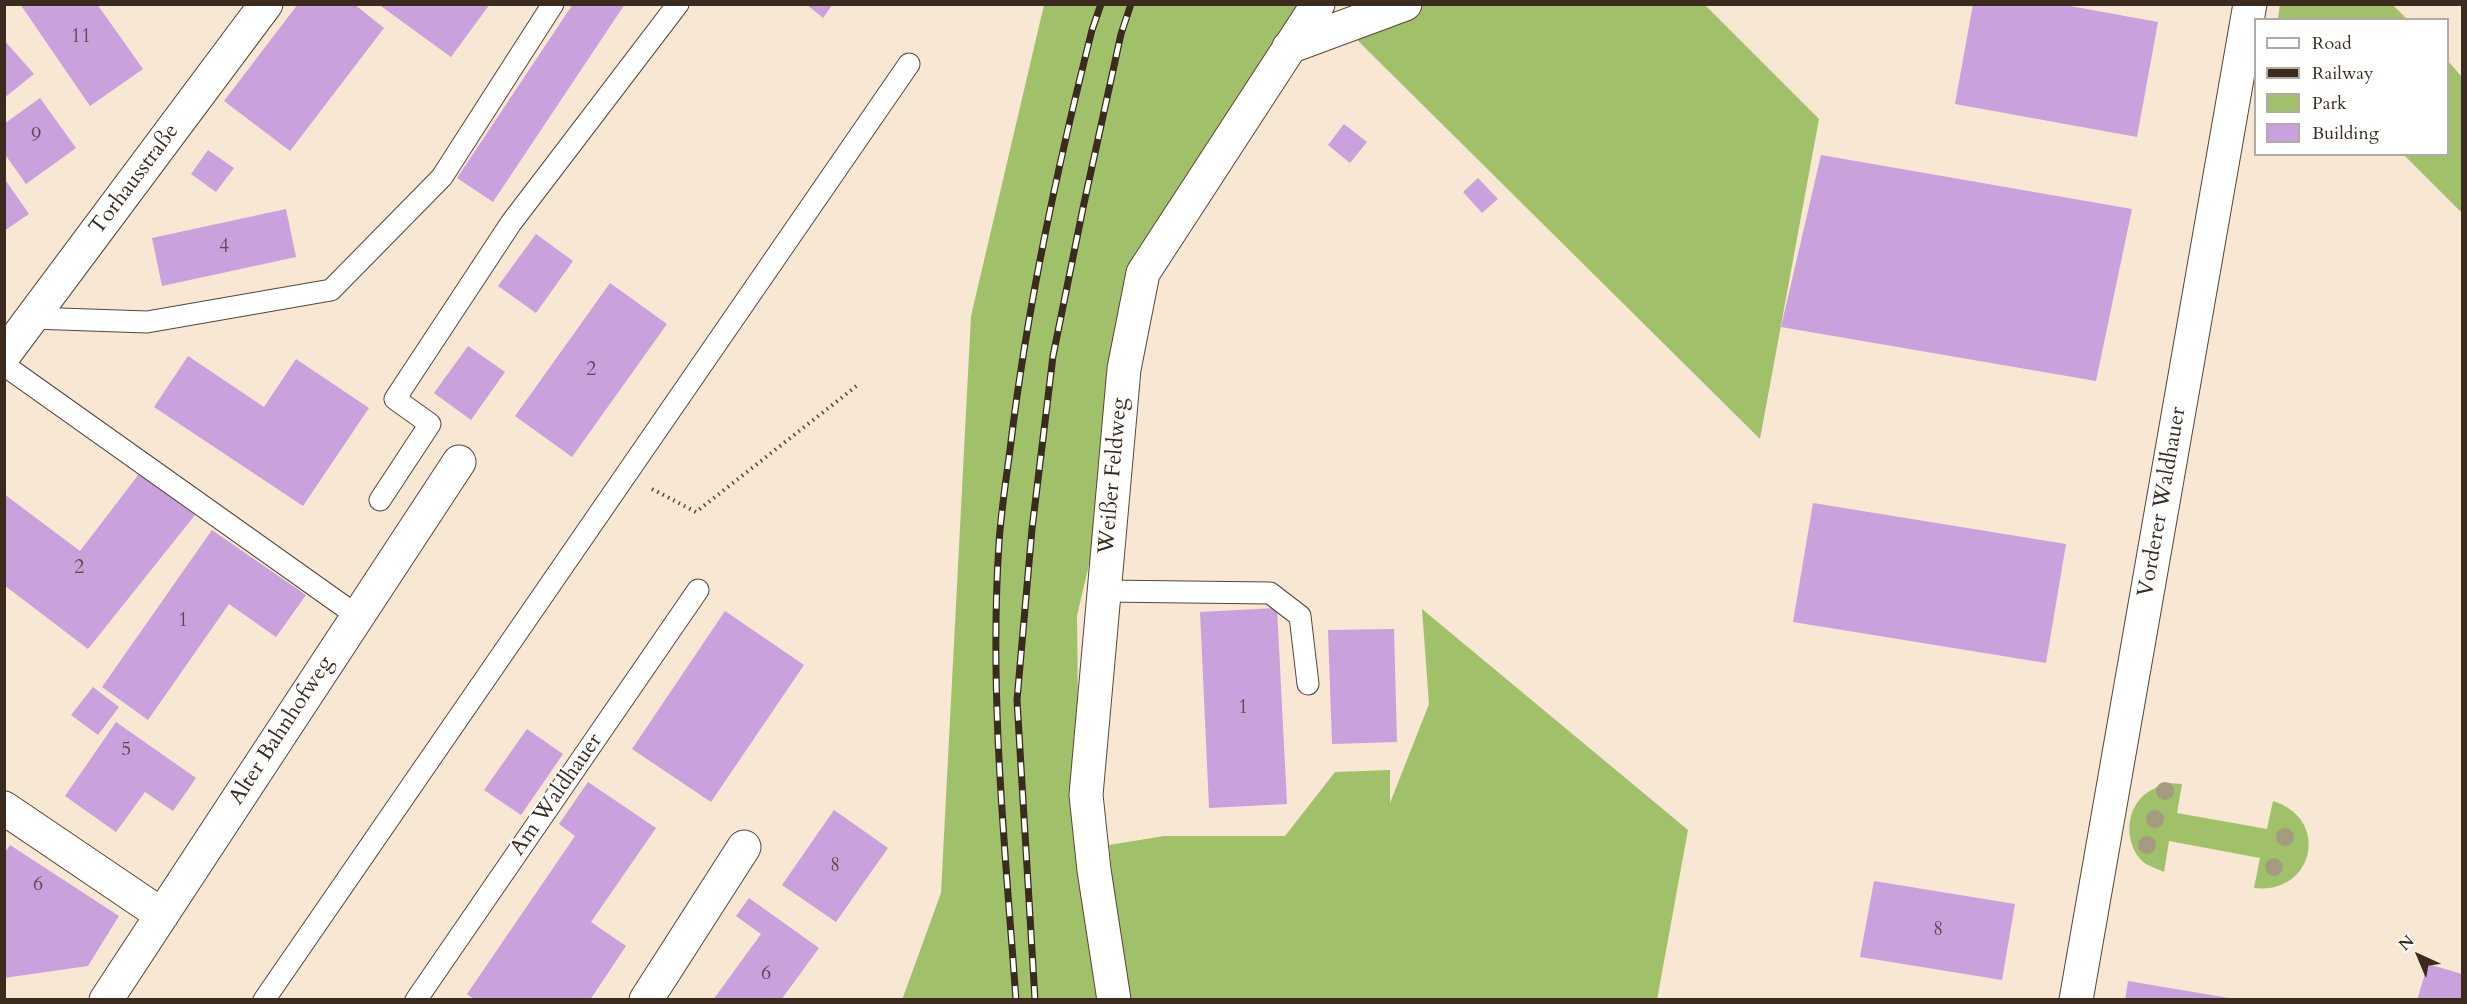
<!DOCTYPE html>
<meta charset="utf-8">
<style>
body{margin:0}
#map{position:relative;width:2467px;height:1004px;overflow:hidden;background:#f7e7d3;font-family:Cardo,serif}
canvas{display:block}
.frame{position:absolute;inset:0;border:6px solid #3b2a1e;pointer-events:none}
.legend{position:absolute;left:2254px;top:18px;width:195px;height:138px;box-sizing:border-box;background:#fff;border:2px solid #b1aaa5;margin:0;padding:8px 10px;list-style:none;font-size:18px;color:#3b2a1e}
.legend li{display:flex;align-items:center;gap:12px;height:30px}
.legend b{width:30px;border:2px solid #b1aaa5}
.north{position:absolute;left:2389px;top:926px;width:60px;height:60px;-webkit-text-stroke:4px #fff;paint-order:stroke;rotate:316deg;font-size:16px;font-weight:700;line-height:24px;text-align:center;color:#3b2a1e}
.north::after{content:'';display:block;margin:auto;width:21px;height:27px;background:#3b2a1e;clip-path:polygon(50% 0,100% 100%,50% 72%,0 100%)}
</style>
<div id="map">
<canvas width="2467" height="1004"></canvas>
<div class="frame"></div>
<ul class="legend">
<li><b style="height:8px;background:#fff"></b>Road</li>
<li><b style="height:8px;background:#3b2a1e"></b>Railway</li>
<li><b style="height:16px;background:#a0c16a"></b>Park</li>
<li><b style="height:16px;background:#c9a1dd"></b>Building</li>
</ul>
<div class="north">N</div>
</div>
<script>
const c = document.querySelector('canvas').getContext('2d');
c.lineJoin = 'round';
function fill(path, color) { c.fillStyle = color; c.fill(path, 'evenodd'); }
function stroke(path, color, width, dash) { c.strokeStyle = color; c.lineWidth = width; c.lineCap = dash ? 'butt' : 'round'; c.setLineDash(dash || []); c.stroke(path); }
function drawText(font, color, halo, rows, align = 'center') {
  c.font = font + ' Cardo,serif'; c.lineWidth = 4.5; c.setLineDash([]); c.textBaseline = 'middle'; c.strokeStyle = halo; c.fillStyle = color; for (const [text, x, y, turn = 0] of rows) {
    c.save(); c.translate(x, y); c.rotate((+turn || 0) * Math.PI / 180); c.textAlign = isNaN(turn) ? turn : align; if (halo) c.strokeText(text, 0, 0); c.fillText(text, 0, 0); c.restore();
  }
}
fill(new Path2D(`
 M2280,4l113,1 14,14h-129z
 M1044,5h275l-176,268 -9,98 -57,245 2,174 23,209 -200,1 39,-107 30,-577z
 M1405,5h300l114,114 -59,320 -416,-412z
 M2448,61l14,16v136l-58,-58 44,-1z
 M1422,609l266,221 -31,170 -526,-1 -12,-53 -10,-101 55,-9h121l50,-64 55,-2v33l39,-99z
 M2168,783l14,1 -5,29 90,16 6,-28c58,18 41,94 -19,87l6,-30 -91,-17 -5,31c-6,-3 -13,-5 -18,-8 -18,-13 -22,-42 -9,-61 7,-11 19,-16 31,-20z`), '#a0c16a');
fill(new Path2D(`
 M20,4h77l46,65 -53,37z
 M298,4h56l30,24 -94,123 -66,-50z
 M378,4h112l-39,53z
 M573,4h52l-132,198 -36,-24z
 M806,4h27l-10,14z
 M1973,4h86l99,18 -21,115 -182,-33z
 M4,40l30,34 -30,24z
 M40,98l36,50 -50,36 -22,-31v-29z
 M1344,124l23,18 -17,21 -22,-18z
 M208,150l26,18 -18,24 -25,-18z
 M1821,155l311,54 -36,172 -315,-54z
 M4,178l25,36 -25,17z
 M1478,178l20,21 -16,14 -19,-21z
 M286,209l10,48 -134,29 -10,-48z
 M536,234l37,27 -37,52 -38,-27z
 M610,283l57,41 -95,133 -57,-41z
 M468,346l37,26 -34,48 -37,-27z
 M188,356l76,51 32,-48 73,49 -66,98 -149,-99z
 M139,474l56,41 -107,134 -84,-64v-91l76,57z
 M1813,503l253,41 -20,119 -253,-41z
 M212,530l94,65 -30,42 -47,-33 -81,116 -46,-33z
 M1277,608l10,196 -78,4 -9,-196z
 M725,611l79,54 -93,137 -79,-53z
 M1394,629l3,113 -65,2 -4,-114z
 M93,687l26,20 -21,28 -27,-20z
 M116,722l80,56 -23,33 -28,-19 -29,40 -51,-36z
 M527,729l36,25 -42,61 -37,-25z
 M588,782l68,46 -65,94 35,24 -36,54h-115l-8,-6 108,-158 -16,-12z
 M834,810l54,38 -52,74 -54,-37z
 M10,845l109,71 -31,50 -84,12v-124z
 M1874,881l141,23 -13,76 -142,-23z
 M749,898l70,50 -38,52h-68l48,-66 -25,-18z
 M2428,964l34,10v26h-45z
 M2128,981l101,17v2h-104z`), '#c9a1dd');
const service = new Path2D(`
 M32,318l115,4 184,-32 111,-113 111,-173
 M4,365l352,250
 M380,500l50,-76 -35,-25 116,-176 167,-219
 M1103,591l167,2 30,23 8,68
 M264,1000l645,-936
 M416,1000l282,-410`);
const minor = new Path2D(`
 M1289,47l116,-43
 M4,355l262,-351
 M4,808l158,107
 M106,1000l353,-538
 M646,1000l98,-153
 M1114,1000l-20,-130 -8,-75 38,-426 19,-96 175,-269
 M2076,1000l174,-996`);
stroke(service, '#574639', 23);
stroke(minor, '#574639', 35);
stroke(new Path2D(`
 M652,489l44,23 163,-128`), '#574639', 4, [1.5, 4.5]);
stroke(service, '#fff', 21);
stroke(minor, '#fff', 33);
const rail = new Path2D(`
 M1016,1000c-11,-153 -27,-305 -17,-457 2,-31 7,-63 11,-93 17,-143 47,-281 82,-420l9,-26
 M1035,1000l-18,-300 15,-171 21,-173 30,-148 38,-174 10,-30`);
stroke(rail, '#3b2a1e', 7);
stroke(rail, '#fff', 4.5, [14]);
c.fillStyle = '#a39c7e';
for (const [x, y] of [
 [2165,791],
 [2155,819],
 [2285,837],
 [2147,845],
 [2274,867]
]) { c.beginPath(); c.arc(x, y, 9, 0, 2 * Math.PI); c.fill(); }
drawText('20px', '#5e484e', null, [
 ["11",81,37],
 ["9",36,136],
 ["4",224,247],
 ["2",591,370],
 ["2",79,568],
 ["1",183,621],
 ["1",1243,708],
 ["5",126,750],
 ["8",835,866],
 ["6",38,885],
 ["8",1938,930],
 ["6",766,974]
]);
drawText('22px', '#3b2a1e', '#fff', [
 ["Torhausstraße",135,180,-53],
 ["Weißer Feldweg",1114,476,-85],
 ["Vorderer Waldhauer",2163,502,-80],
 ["Alter Bahnhofweg",282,731,-57],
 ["Am Waldhauer",557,795,-55]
]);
</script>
